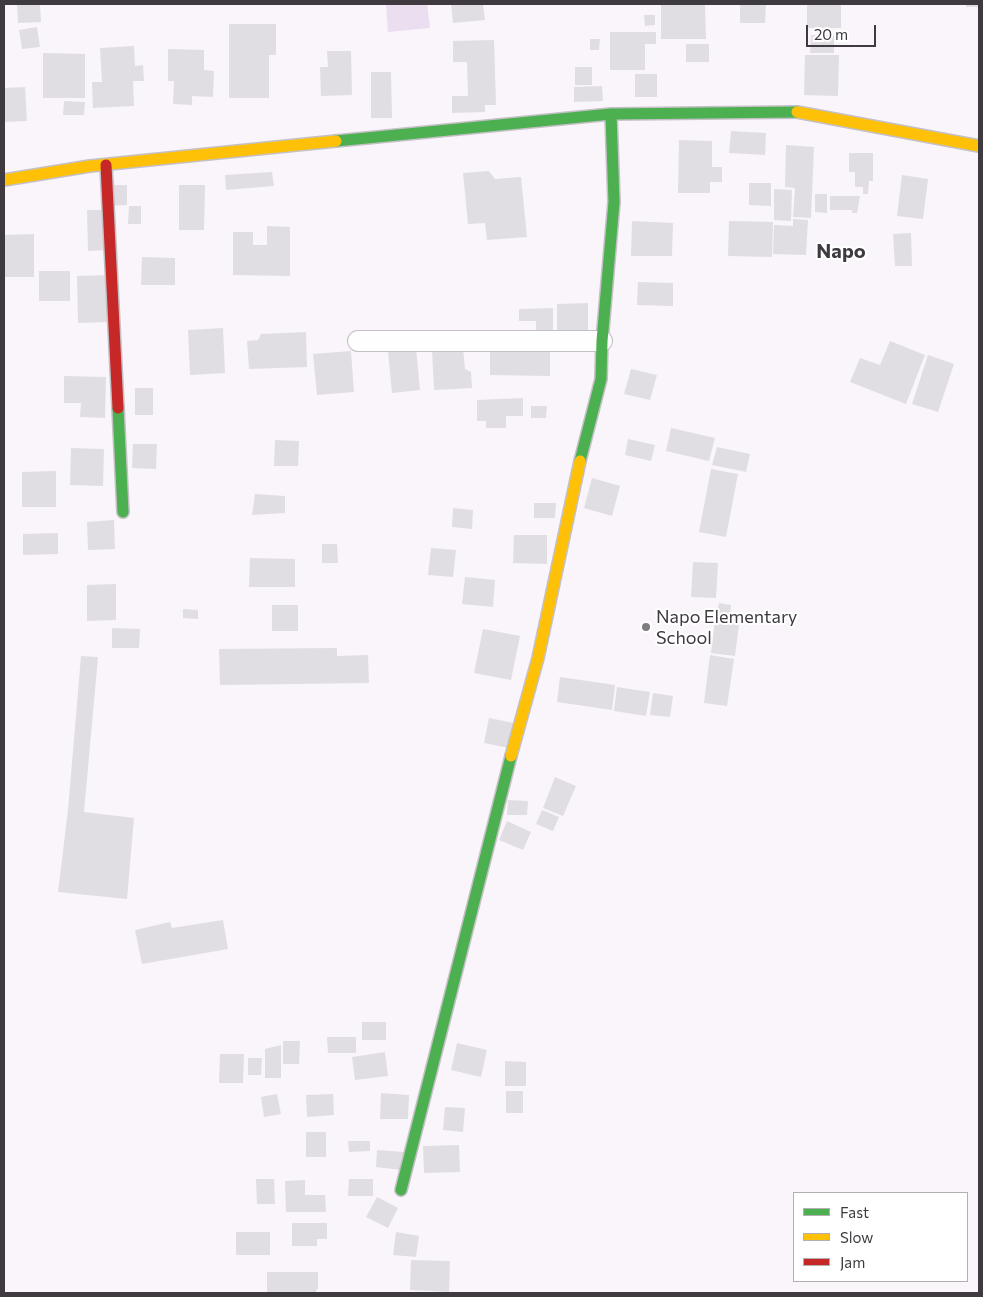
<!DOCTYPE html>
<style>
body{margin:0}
#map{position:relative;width:983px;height:1297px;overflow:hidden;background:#f9f5fa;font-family:Commissioner,sans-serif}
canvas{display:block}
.frame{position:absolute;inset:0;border:5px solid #3e3a40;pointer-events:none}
.legend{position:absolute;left:793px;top:1192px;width:175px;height:90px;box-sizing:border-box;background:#fff;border:1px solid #b2b0b3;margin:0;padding:6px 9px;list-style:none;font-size:15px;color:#3e3a40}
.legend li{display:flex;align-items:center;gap:10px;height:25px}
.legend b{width:25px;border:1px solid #b2b0b3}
.scale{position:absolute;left:806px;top:25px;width:70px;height:22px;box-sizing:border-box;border:2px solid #3e3a40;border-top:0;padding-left:6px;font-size:15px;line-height:18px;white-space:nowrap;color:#3e3a40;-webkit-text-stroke:4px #fff;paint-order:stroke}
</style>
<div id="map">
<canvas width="983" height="1297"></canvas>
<div class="frame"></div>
<ul class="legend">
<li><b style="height:6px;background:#4caf50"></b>Fast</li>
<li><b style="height:6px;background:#ffc107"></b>Slow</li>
<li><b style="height:6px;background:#c62828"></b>Jam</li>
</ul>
<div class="scale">20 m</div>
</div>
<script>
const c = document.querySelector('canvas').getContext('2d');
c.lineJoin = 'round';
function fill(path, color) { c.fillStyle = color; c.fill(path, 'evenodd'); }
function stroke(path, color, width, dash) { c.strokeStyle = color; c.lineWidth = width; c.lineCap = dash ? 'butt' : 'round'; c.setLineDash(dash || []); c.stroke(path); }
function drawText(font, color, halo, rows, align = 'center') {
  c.font = font + ' Commissioner,sans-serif'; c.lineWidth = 4; c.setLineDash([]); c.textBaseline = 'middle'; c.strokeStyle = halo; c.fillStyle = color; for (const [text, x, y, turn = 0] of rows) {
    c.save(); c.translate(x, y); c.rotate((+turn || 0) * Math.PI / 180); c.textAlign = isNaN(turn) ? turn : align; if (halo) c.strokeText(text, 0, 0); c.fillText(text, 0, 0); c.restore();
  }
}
fill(new Path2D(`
 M386,4h41l3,24 -42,4z`), '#ebdef1');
fill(new Path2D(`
 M17,4h23l1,18 -23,1z
 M451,4h32l2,16 -32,3z
 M661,4h44l1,35h-45z
 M740,4h26l-1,19h-25z
 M807,4h34v24h-34z
 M966,4h13v3h-13z
 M644,15h11v10l-10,1z
 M229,24h47v31h-7v43h-40z
 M37,27l3,20 -18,2 -3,-19z
 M610,32h46v12h-11v26h-35z
 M811,35h23v18h-24z
 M590,39h10l-1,11h-9z
 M494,40l2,65h-11v7l-33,1v-17h16l-1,-34h-14v-21z
 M686,44h23v18h-23z
 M134,46l1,20 8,-1 1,16h-11l1,25 -41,2 -1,-26h10l-2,-34z
 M168,49l36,1v20l10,1 -1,26 -21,-1v9l-19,-1 1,-23h-6z
 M327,51h24l1,44 -31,1 -1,-29h8z
 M43,53l42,1v44h-42z
 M805,55h34l-1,41 -34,-1z
 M575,67h17v18h-17z
 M371,72h20l1,46h-21z
 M635,74h22v23h-22z
 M602,86l1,15 -29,1v-15z
 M25,87l2,34 -23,1v-34z
 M64,101l21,1 -1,13h-21z
 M731,131l35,2 -1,22 -36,-2z
 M679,140l33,1v26h10v15h-12v11h-32z
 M786,145l28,2 -3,71 -18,-1 2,-29 -10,-1z
 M849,153h24v28h-4l-1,13h-5v-7h-8v-15h-6z
 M489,171l6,8 26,-2 6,60 -40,3 -2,-17 -17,1 -5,-51z
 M272,172l2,14 -48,4 -1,-15z
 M902,175l26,4 -5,40 -26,-3z
 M749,183h22v23l-22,-1z
 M110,185h17v20l-17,1z
 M179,185h26l-1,45h-25z
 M774,189l18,1 -1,31 -17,-1z
 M815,194h12v19l-12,-1z
 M830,196h30l-3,17h-5v-3h-22z
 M129,206h12v18h-13z
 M87,210h18l1,40 -18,1z
 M793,219l15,1 -2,35 -33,-1 1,-29 19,1z
 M632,221l41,2 -1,33h-41z
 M729,221l44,1 -1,35 -44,-1z
 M267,226l23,1v49l-57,-1v-43h20v13h14z
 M911,233l1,33h-17l-2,-32z
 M34,234v43h-30v-42z
 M142,257l33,1v27h-34z
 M39,271h31v30h-31z
 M108,275l1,47 -31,1 -1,-47z
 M638,282l35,1v23l-36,-1z
 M588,303v34h-31v-33z
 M553,308v22l-17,1v-10h-17v-12z
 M223,328l2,45 -35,2 -2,-45z
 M306,332l1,35 -58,2 -2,-28 11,-1 3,-6z
 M890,341l35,14 -19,49 -56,-22 10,-24 20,7z
 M490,342h60v34l-60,-1z
 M416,348l4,42 -28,3 -4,-42z
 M463,348l2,21 6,3 1,16 -38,2 -2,-40z
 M351,351l3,41 -37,3 -4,-41z
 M928,355l26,9 -16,48 -26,-8z
 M631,369l26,6 -7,25 -26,-6z
 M64,376l42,1 -1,41 -25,-1 1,-14h-17z
 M135,388h18v27h-18z
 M523,398v18h-17v12h-20v-7h-9v-21z
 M531,406h16l-1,12h-15z
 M671,428l44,10 -6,23 -43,-10z
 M628,439l27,6 -4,16 -26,-6z
 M275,440l24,1 -1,25h-24z
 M133,444h24l-1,25 -24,-1z
 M717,447l33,7 -4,18 -34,-7z
 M71,448l33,1 -1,37 -33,-1z
 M711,469l27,5 -12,63 -27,-5z
 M56,471v36h-34v-35z
 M592,478l28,8 -8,30 -28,-8z
 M255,494l30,2v17l-33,2z
 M534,503h22l-1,15h-21z
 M453,508l20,2 -1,19 -20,-2z
 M114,520l1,29 -27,1 -1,-28z
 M58,533v21l-35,1v-21z
 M514,535h33v29l-34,-1z
 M322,544h15l1,19h-16z
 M431,548l25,2 -3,27 -25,-2z
 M250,558l45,1v28h-46z
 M693,562l25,1 -2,35 -25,-1z
 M465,577l30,3 -2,27 -31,-3z
 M116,584v36l-29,1v-36z
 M719,603l12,2 -1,12 -13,-2z
 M272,605h26v26h-26z
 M183,609l15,1v9l-15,-1z
 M715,621l24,3 -4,32 -24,-3z
 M112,628l28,1 -1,19h-27z
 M483,629l37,7 -9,44 -37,-7z
 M337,648v8l31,-1 1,28 -149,2 -1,-36z
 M710,655l24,4 -7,47 -23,-3z
 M81,656l17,1 -14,155 50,6 -7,81 -69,-7 10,-82z
 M560,677l55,8 -3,25 -55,-8z
 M617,687l33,5 -4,24 -32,-5z
 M653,693l20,3 -3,21 -20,-2z
 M489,718l25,5 -5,25 -25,-5z
 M555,777l21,9 -13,30 -20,-8z
 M508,800l20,1 -1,14h-20z
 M542,810l17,7 -6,14 -17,-7z
 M507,821l24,11 -8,18 -24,-10z
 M223,920l5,29 -86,15 -7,-34 35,-8 2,6z
 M362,1022h24v18h-24z
 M327,1037h29v16h-28z
 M283,1041h17l-1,23h-16z
 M457,1043l30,7 -6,27 -30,-7z
 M281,1045v33h-16v-29z
 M385,1052l3,24 -33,4 -3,-23z
 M220,1054h24l-1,29h-24z
 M248,1058h14l-1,17h-13z
 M505,1061l21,1v24h-21z
 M506,1091h17v22h-17z
 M381,1093l28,2 -1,24h-28z
 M277,1094l4,20 -17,3 -3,-20z
 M333,1094l1,21 -27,2 -1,-22z
 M445,1107l20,1 -2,24 -20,-2z
 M306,1132h20v25h-20z
 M348,1141h22v10l-21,1z
 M459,1145l1,27 -36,1 -1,-27z
 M377,1150l27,2 -2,18 -26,-3z
 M256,1179h18l1,25h-18z
 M349,1179h24v17h-25z
 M305,1180v15h20l1,17h-40l-1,-31z
 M377,1197l21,11 -10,20 -22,-11z
 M292,1223h35v16h-10v7h-25z
 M236,1232h34v23h-34z
 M396,1232l23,4 -3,21 -23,-2z
 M411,1260l39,1 -1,31 -39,-2z
 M267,1272h51v16l-3,5h-48z`), '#e1dee3');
const street = new Path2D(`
 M358,341h244`);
const fast = new Path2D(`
 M336,141l275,-27 186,-2
 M118,408l5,104
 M580,461l21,-82 1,-38 12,-139 -3,-88
 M401,1190l110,-434`);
const slow = new Path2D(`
 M797,112l182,34
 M4,180l86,-14 246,-25
 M511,756l27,-98 42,-197`);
const jam = new Path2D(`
 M106,165l12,243`);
stroke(street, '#c4c1c6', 22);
stroke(fast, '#c4c1c6', 14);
stroke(slow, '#c4c1c6', 14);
stroke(jam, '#c4c1c6', 14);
stroke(street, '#fefefe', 20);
stroke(fast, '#4caf50', 11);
stroke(slow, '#ffc107', 11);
stroke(jam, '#c62828', 11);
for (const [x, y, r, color] of [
 [646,627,5,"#7f7b81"]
]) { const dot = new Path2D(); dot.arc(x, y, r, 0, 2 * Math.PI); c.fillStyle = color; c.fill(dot); stroke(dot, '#fff', 2); }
drawText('18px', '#3e3a40', '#fff', [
 ["Napo Elementary",656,617],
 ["School",656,638]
], 'left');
drawText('bold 20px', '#3e3a40', '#fff', [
 ["Napo",841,251]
]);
</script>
